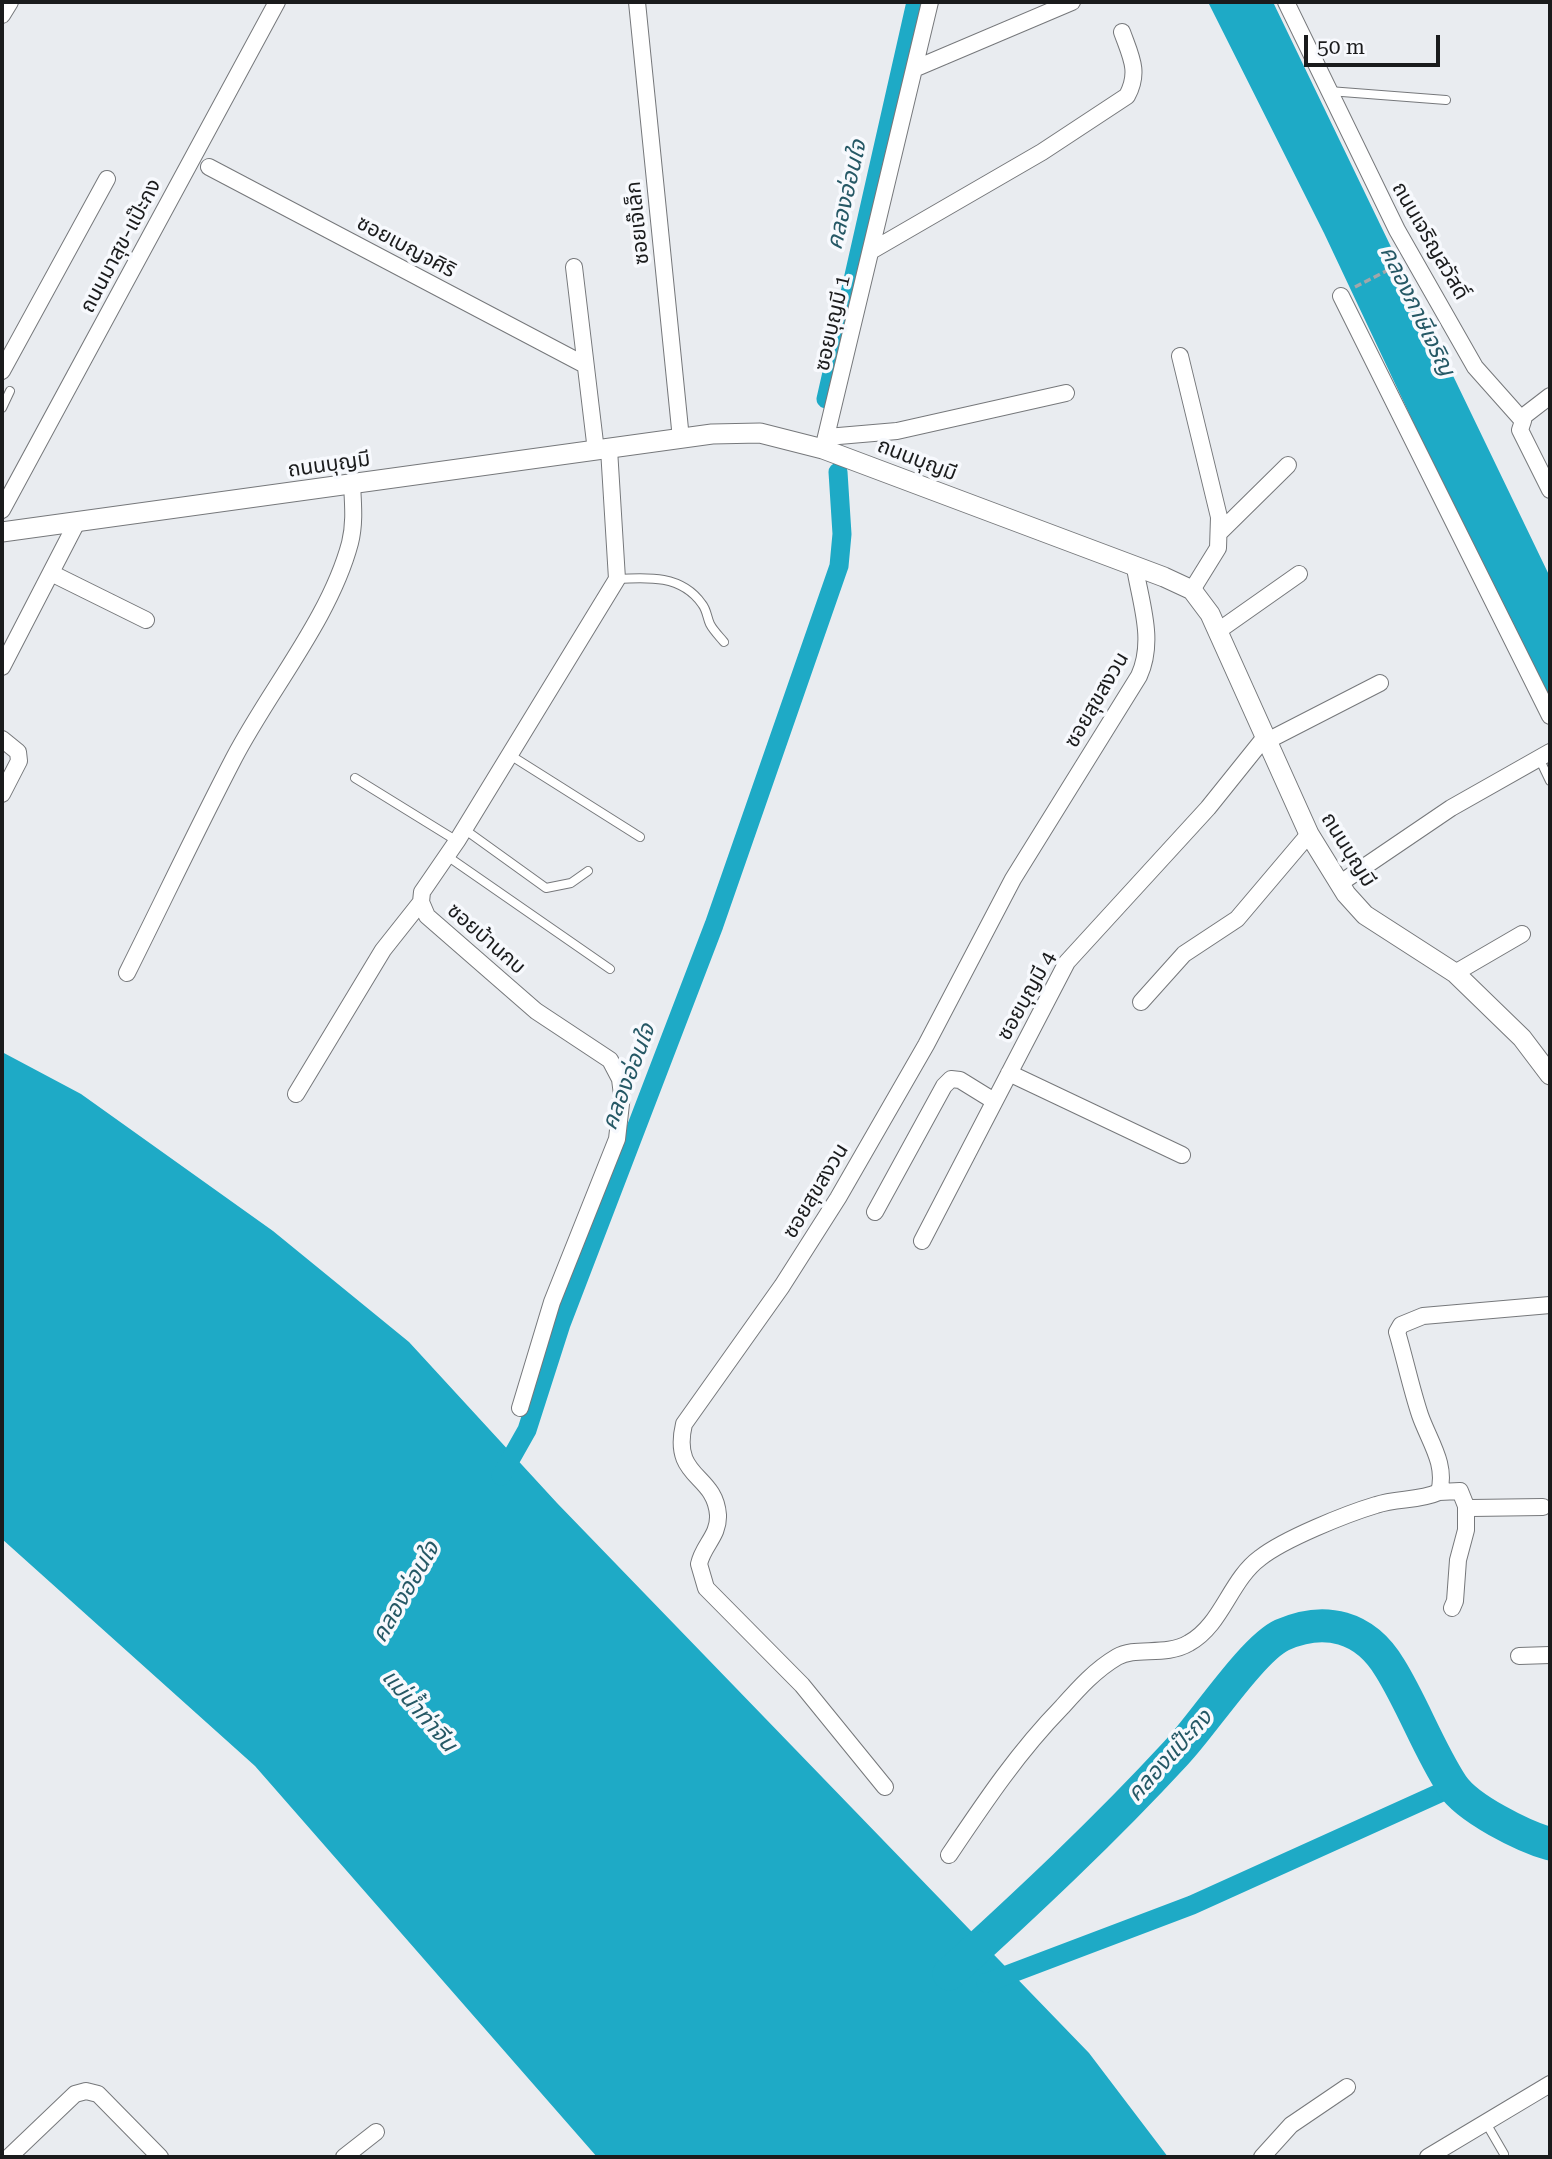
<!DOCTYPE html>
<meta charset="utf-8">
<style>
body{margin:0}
#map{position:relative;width:1552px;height:2159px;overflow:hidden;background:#e9ecf0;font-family:"Roboto Serif",serif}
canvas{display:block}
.frame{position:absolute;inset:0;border:4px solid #1a1b1c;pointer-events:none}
.scale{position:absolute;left:1304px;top:35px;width:136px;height:32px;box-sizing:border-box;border:4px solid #1a1b1c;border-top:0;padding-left:9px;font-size:21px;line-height:24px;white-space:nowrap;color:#1a1b1c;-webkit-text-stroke:5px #f7f9fd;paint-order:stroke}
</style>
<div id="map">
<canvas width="1552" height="2159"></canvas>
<div class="frame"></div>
<div class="scale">50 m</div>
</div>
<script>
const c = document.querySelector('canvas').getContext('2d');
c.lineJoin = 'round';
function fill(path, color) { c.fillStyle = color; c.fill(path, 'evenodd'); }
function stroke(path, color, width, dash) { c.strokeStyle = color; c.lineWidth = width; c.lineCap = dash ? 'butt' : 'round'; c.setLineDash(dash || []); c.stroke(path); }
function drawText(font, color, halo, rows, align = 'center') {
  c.font = font + ' "Roboto Serif","Noto Sans Thai",serif'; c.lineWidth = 7; c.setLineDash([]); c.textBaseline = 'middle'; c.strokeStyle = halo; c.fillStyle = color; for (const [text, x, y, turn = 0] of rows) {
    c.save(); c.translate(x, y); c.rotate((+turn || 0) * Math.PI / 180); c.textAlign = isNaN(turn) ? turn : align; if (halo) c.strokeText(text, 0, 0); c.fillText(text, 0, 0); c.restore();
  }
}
fill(new Path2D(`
 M1208,2h65l277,575v135l-226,-479z
 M2,1052l79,42 192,137 136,111 148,161 532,550 79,104h-571l-342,-391 -253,-227z`), '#1eaac6');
stroke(new Path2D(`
 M826,399l90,-397
 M501,1476l26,-46 34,-106 153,-399 125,-359 3,-32 -4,-62
 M986,1983l206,-78 261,-118`), '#1eaac6', 19);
stroke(new Path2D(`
 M949,1974c78,-71 155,-143 227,-221 26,-27 76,-104 106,-118 43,-19 83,-9 108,33 23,37 38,80 62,117 16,24 71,51 98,59`), '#1eaac6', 33);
const service = new Path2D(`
 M1329,91l117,9
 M2,408l8,-17
 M617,579c31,-2 65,-4 85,25 5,6 5,14 8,20 3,6 9,12 14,18
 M510,755l130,82
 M1539,758l11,23
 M355,778l102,63
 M464,829l82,59 25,-5 17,-12
 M447,856l163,113
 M1486,2123l18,31`);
const minor = new Path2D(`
 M637,2l44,437
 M1286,2l111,228 78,137 48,54 -3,9 30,60
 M2,15l8,-13
 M914,69l158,-67
 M209,167l376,198
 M871,251l171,-99 85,-56c13,-24 4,-39 -5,-64
 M574,267l22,184
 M1341,296l209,420
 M1180,356l39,161 -1,31 -26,42
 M2,371l105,-192
 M1523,421l1,-5 26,-20
 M827,437l70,-6 169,-38
 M823,449l107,-447
 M2,510l275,-508
 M1219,533l69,-68
 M51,573l95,47
 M1218,631l81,-57
 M2,667l75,-145
 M2,739l16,13 1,9 -17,33
 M1267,741l113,-58
 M1339,884l112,-76 99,-56
 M127,973c36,-72 70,-144 107,-215 36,-69 96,-140 116,-215 5,-20 3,-39 2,-59
 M1455,973l67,-39
 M1141,1002l43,-48 53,-35 72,-85
 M1009,1073l173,82
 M296,1094l87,-144 38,-48
 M875,1212l69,-126 7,-7 9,1 34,21
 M922,1241l145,-279 141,-154 57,-71
 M520,1408l32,-106 65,-163 5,-44 -2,-16 -10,-19 -74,-49 -109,-95 -6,-14 1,-10 35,-51 160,-262 -8,-130
 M1439,1492l21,-1 6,15 5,2 72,-1
 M1452,1608l3,-7 3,-41 8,-30v-24
 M1519,1656l31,-1
 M885,1787l-83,-102 -96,-97 -7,-24c4,-19 20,-28 19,-49 -3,-42 -47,-36 -34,-91l98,-138 56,-88 88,-153 87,-166 126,-203c16,-35 2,-72 -4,-108
 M949,1855c35,-52 69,-103 113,-148 17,-19 33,-37 55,-50 19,-11 48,0 72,-14 33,-18 41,-63 71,-85 24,-19 86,-44 116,-53 21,-7 43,-4 63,-13 8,-28 -10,-51 -19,-77 -9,-27 -15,-56 -23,-83l4,-7 22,-9 127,-11
 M9,2157l66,-63 11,-3 12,3 62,63
 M344,2157l32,-25
 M1262,2157l29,-32 56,-38
 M1428,2157l122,-73`);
const tertiary = new Path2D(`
 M2,532l710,-98 48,-1 63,16 341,128 28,13 18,24 99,220 37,60 19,21 90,58 67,65 28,37`);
stroke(service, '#76787b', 10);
stroke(minor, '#76787b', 18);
stroke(tertiary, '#76787b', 21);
stroke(new Path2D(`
 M1355,287l43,-22`), '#a3a6a9', 3.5, [7, 3.5]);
stroke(service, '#fff', 8);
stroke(minor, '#fff', 16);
stroke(tertiary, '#fff', 19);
drawText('21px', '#1a1b1c', '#f7f9fd', [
 ["ซอยเจ๊เล็ก",638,223,-96],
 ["ถนนเจริญสวัสดิ์",1430,241,60],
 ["ถนนมาสุข-แป๊ะกง",121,246,-62],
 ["ซอยเบญจศิริ",406,247,28],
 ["ซอยบุญมี 1",833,323,-77],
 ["ถนนบุญมี",917,460,21],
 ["ถนนบุญมี",329,465,-8],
 ["ซอยสุขสงวน",1097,700,-60],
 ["ถนนบุญมี",1348,850,58],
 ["ซอยบ้านกบ",486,939,41],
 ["ซอยบุญมี 4",1027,996,-61],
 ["ซอยสุขสงวน",816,1191,-59]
]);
drawText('italic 23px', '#255865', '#f7f9fd', [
 ["คลองอ่อนใจ",847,195,-77],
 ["คลองภาษีเจริญ",1417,311,64],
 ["คลองอ่อนใจ",629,1077,-69],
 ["คลองอ่อนใจ",406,1592,-60],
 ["แม่น้ำท่าจีน",419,1711,49],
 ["คลองแป๊ะกง",1170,1756,-48]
]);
</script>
